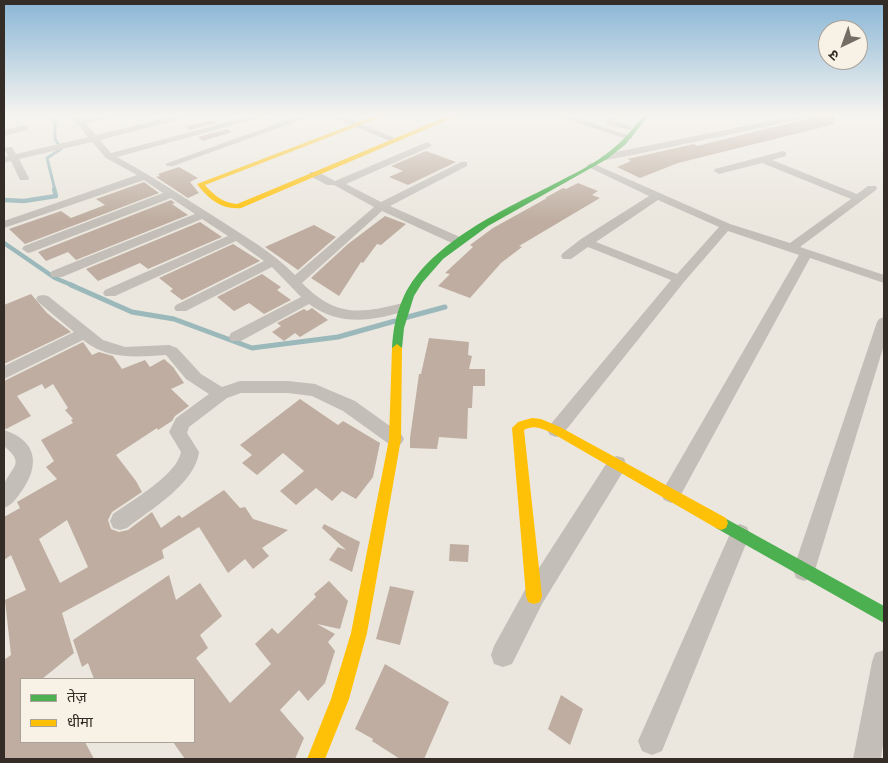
<!DOCTYPE html>
<meta charset="utf-8">
<style>
body{margin:0}
#map{position:relative;width:888px;height:763px;overflow:hidden;background:#ebe7de;font-family:"PT Sans","Noto Sans Devanagari",sans-serif}
canvas{display:block}
.frame{position:absolute;inset:0;border:5px solid #342c26;pointer-events:none}
.legend{position:absolute;left:20px;top:678px;width:175px;height:65px;box-sizing:border-box;background:#f8f1e5;border:1px solid #aaa299;margin:0;padding:6px 9px;list-style:none;font-size:15px;color:#342c26}
.legend li{display:flex;align-items:center;gap:10px;height:25px}
.legend b{width:25px;border:1px solid #aaa299}
.north{position:absolute;left:818px;top:20px;width:50px;height:50px;box-sizing:border-box;background:#f8f1e5;border:1px solid #aaa299;border-radius:50%;rotate:222deg;font-size:14px;font-weight:700;line-height:20px;text-align:center;color:#342c26}
.north::after{content:'';display:block;margin:auto;width:18px;height:22px;background:#746d66;clip-path:polygon(50% 0,100% 100%,50% 72%,0 100%)}
</style>
<div id="map">
<canvas width="888" height="763"></canvas>
<div class="frame"></div>
<ul class="legend">
<li><b style="height:6px;background:#4caf50"></b>तेज़</li>
<li><b style="height:6px;background:#ffc107"></b>धीमा</li>
</ul>
<div class="north">उ</div>
</div>
<script>
const c = document.querySelector('canvas').getContext('2d');
c.lineJoin = 'round';
function stroke(path, color, width, dash) { c.strokeStyle = color; c.lineWidth = width; c.lineCap = dash ? 'butt' : 'round'; c.setLineDash(dash || []); c.stroke(path); }
function fill(path, color) { c.fillStyle = color; c.fill(path, 'evenodd'); }
stroke(new Path2D(`
 M44,114l11,7v18l6,10 -14,9 8,32`), '#9bb8bb', 3);
stroke(new Path2D(`
 M4,200l20,1 32,-5 -2,-7
 M4,243l51,35 19,8`), '#9bb8bb', 4.5);
stroke(new Path2D(`
 M71,285l61,27 42,7 78,29 86,-11 57,-16
 M404,318l41,-11`), '#9bb8bb', 5);
fill(new Path2D(`
 M827,114h6l2,10 -157,39 -38,15 -23,-11 14,-6 -4,-2 67,-15 3,2z
 M212,120l5,3 -28,7 -4,-3z
 M227,129l5,3 -29,9 -5,-4z
 M426,151l30,11 -48,23 -19,-8 14,-6 -12,-5z
 M179,167l19,11 -8,4 9,11 -11,5 -32,-21 4,-1 -2,-2z
 M144,182l15,11 -134,51 -16,-15 52,-18 10,7 34,-13 -9,-6z
 M578,183l20,8 -6,4 8,3 -81,48 3,1 -21,16 -31,35 -32,-12 12,-12 -5,-1 28,-26 -3,-2 23,-17 54,-30h-2l18,-10 3,1z
 M171,200l4,3 -3,1 16,11 -112,45 -8,-8 -22,9 -8,-9z
 M385,216l21,8 -25,21 -4,-1 -14,19 -2,-1 -22,34 -28,-18 37,-34z
 M200,222l22,15 -74,32 -8,-6 -42,18 -12,-12z
 M314,225l22,12 -38,33 -33,-23z
 M233,244l27,17 -78,39 -12,-9 3,-2 -14,-11z
 M262,274l19,13 -4,3 14,10 -27,14 -15,-11 -15,8 -17,-14z
 M31,294l16,19 24,19 -67,32v-59z
 M312,308l16,12 -28,17 -5,-4 -11,8 -12,-9 9,-6 -4,-3 27,-14 3,2z
 M429,338l40,4 -1,13 4,1 -3,13h16v17h-12l-1,22h-4l-1,31 -28,-2 -2,12 -27,-1v-10l9,-64h2z
 M83,342l9,13 7,-3 14,4 9,13 23,-9 5,7 14,-8 9,8 11,16 -13,6 18,17 -14,10 -3,5 -14,9 -1,-2 -41,27 20,26 6,11 -30,20 -4,8 3,9 8,3 9,-2 24,-18 9,16 18,-13 3,3 42,-28 16,18 5,-1 8,12 35,11 -26,18 7,8 -16,13 -8,-10 -17,14 -29,-46 -37,23 2,8 -102,55 12,40 -32,26h-21v63h64l9,17h-90v-99l7,-5 -6,-55 21,-10 -15,-35 -7,5v-43l16,-9 -3,-6 40,-23 -11,-12 8,-6 -13,-21 32,-17 -2,-3 2,-1 -8,-9 3,-2 -15,-24 -8,5 -3,-5 -25,12 14,20 -25,13 -2,-1v-47zM67,520l21,47 -28,16 -21,-44z
 M300,399l38,26 5,-4 37,22 -7,34 -17,22 -14,-8 -10,10 -16,-13 -20,17 -16,-14 24,-20 -21,-18 -26,22 -15,-12 10,-8 -12,-10z
 M324,524l36,18 -8,30 -23,-12 9,-13 8,3 -24,-22z
 M450,544l19,1 -1,17 -19,-1z
 M169,575l7,25 24,-17 22,33 -22,19 8,13 -12,10 34,45 41,-39 -16,-20 17,-16 6,6 38,-37 -2,-3 15,-13 19,20 -8,28 -23,-5 18,10 -7,8 7,9 -10,32 -17,18 -9,-11 -19,20 24,28 -9,21h-110l-12,-17h21v-63h-100l-6,-16 -6,4 -9,-27z
 M390,586l24,5 -14,54 -24,-6z
 M385,664l64,38 -25,57h-24l-28,-18 1,-2 -18,-10z
 M561,695l22,14 -13,36 -22,-16z`), '#beada0');
fill(new Path2D(`
 M69,114h9l5,6 23,-6h16l-36,10 10,11 87,-21h16l-99,26 11,13 147,-39h15l-156,43c35,19 68,41 101,62 26,17 55,33 77,56l79,-68 -40,-22h-7l-17,-9v-4h8l17,9 92,-39 5,3 -2,2 -84,37 35,18 80,-40h6v4l-77,40 72,32 2,3 -2,3h-8l-72,-33 -80,72c34,34 57,31 101,20l5,1 2,3 -2,3c-34,11 -68,17 -99,-6l-68,37h-10l-2,-4 2,-4 70,-36 -29,-30 -86,44h-10l-2,-3 2,-3 88,-44 -28,-20 -121,55h-10l-2,-3 2,-3 123,-54 -26,-17 -140,58h-10l-2,-3 2,-3 143,-57 -24,-16 -139,54 -4,1 -6,-4 2,-3 139,-53 -19,-13 -140,48v-7l133,-46 -31,-17 -14,-16 -73,17 10,19 -1,2h-8l-9,-19 -7,2v-6l4,-1 -4,-7 2,-2h6l4,7 72,-17z
 M304,114h13l-144,52h-6l-2,-2z
 M326,114h12l61,26 -1,2h-6z
 M552,114h14l67,23 -1,2h-6z
 M613,114h10l-8,7 16,5v4l-23,-5 -2,-4z
 M804,114h21l-192,41 -27,5 -5,-3 5,-3z
 M25,125l3,1v4l-24,6v-6z
 M783,151l3,1v4l-14,4 85,34 11,-8h8l1,2 -1,2 -76,57 84,28v8l-74,-25 -132,242 -7,3 -7,-3 -3,-6 3,-6 135,-233 -71,-24 -44,51 -122,153 -6,2 -6,-2 -3,-5 3,-5 121,-145 -83,-33 -17,12h-8l-2,-3 2,-3 18,-14 68,-43 -63,-30 5,-3 3,1 136,60 60,19 61,-44 -89,-36 -43,11 -5,-3 1,-2zM658,200l61,27 -42,47 -81,-32z
 M43,295l5,1 55,44 22,7 44,-2 8,3 24,26 21,13 18,-6h48l27,3 40,17 46,33 3,5 -3,5 -6,2 -6,-2 -46,-33 -31,-15 -24,-3h-47l-14,5 -38,29 -2,6 12,19c-4,32 -48,57 -72,76l-7,2 -7,-2 -3,-7 3,-7c18,-13 64,-39 68,-62l-12,-20 7,-14 33,-24 -23,-15 -20,-24c-29,2 -59,5 -83,-15l-79,39v-13l70,-34 -36,-30 -2,-3 2,-3z
 M884,317v28l-69,225 -3,8 -8,3 -8,-3 -3,-8 84,-248 2,-3z
 M4,430c34,11 36,36 17,62 -5,7 -9,13 -17,16 0,-7 -2,-19 0,-24 9,-19 21,-20 0,-38z
 M617,456l7,2 2,6 -2,6 -82,134 -30,60 -9,3 -9,-3 -3,-9 3,-9 32,-58 84,-130z
 M740,524l7,3 3,7 -88,217 -10,4 -10,-4 -4,-10 95,-214z
 M884,650v87l-3,22h-28l19,-97 3,-9z`), '#c3beb8');
fill(new Path2D(`
 M644,114h6l-25,31 -18,14 -119,67 -45,33 -21,24 -8,13 -10,32 -2,20 -1,3h-8l-1,-3c1,-18 4,-35 12,-52 27,-55 102,-87 154,-114 18,-9 37,-19 52,-31 13,-10 24,-23 34,-37z
 M721,516l163,90v17l-168,-95 -2,-5 2,-5z`), '#4caf50');
fill(new Path2D(`
 M380,114h9l-184,71c9,10 18,18 32,19l216,-90h9l-221,94c-19,2 -33,-9 -44,-24z
 M397,344l5,4 -1,91 -34,194 -18,66 -24,60h-18l24,-60 20,-66 38,-194 3,-91z
 M532,418l9,1 19,8 166,91 2,5 -2,5 -5,2 -5,-2 -164,-95c-9,-4 -18,-9 -28,-3l18,166 -2,6 -6,2 -6,-2 -2,-6 -14,-168 6,-6z`), '#ffc107');
const sky = c.createLinearGradient(0, 0, 0, 221);
sky.addColorStop(0, '#89b6d6');
sky.addColorStop(0.52, '#f6f4f0');
sky.addColorStop(1, '#f6f4f000');
c.fillStyle = sky;
c.fillRect(0, 0, 888, 221);
</script>
